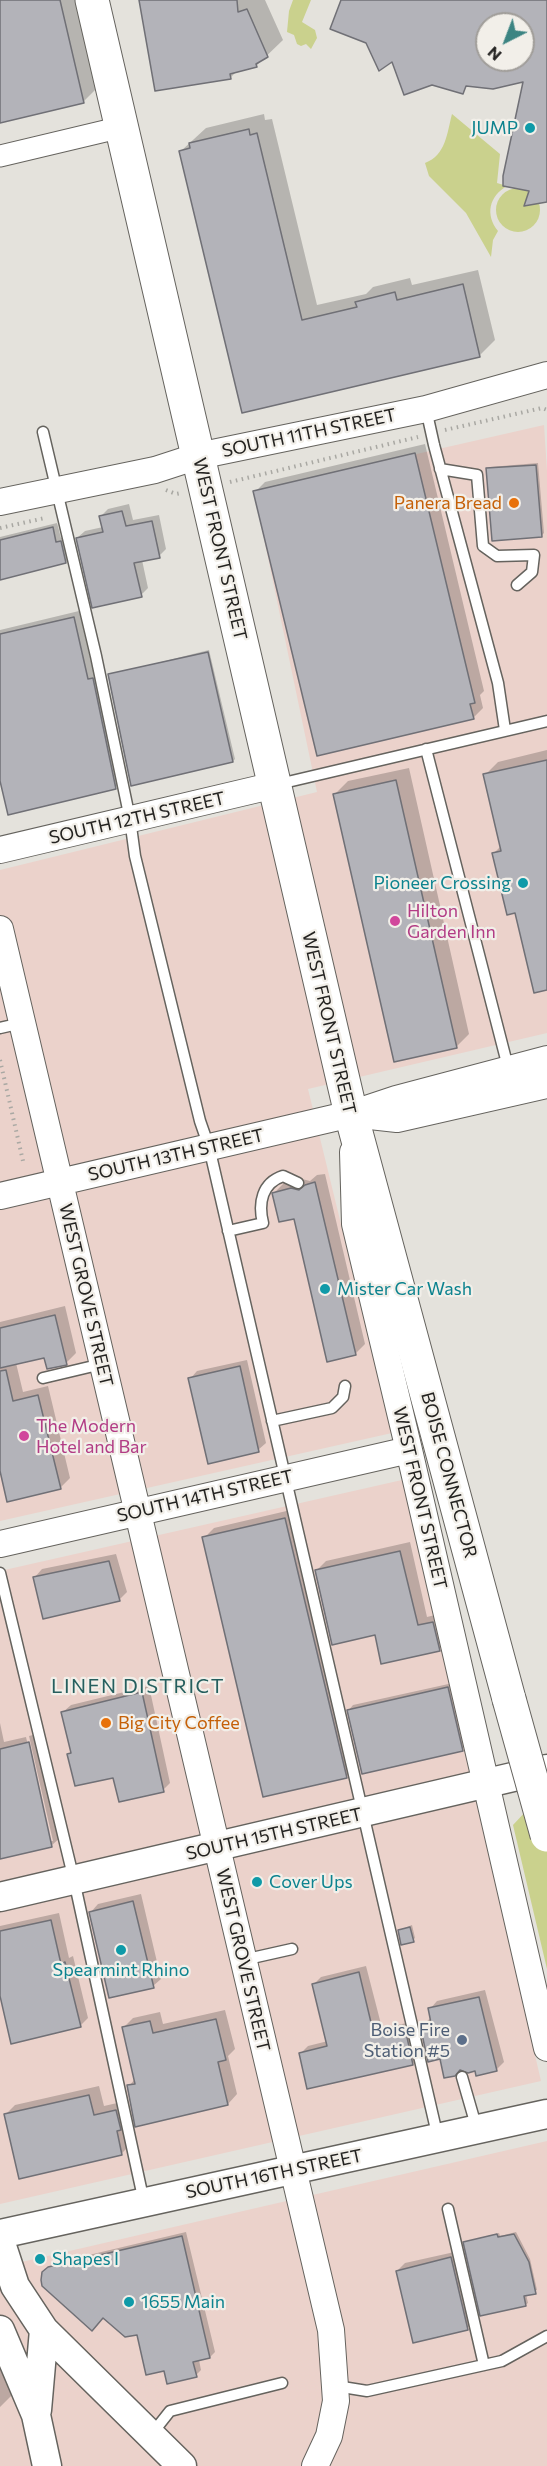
<!DOCTYPE html>
<style>
body{margin:0}
#map{position:relative;width:547px;height:2466px;overflow:hidden;background:#e4e2dc;font-family:Commissioner,sans-serif}
canvas{display:block}
.north{position:absolute;left:475px;top:12px;width:60px;height:60px;box-sizing:border-box;background:#f2efe9;border:2px solid #a09d99;border-radius:50%;rotate:222deg;font-size:16px;font-weight:700;line-height:24px;text-align:center;color:#242321}
.north::after{content:'';display:block;margin:auto;width:21px;height:27px;background:#3c8482;clip-path:polygon(50% 0,100% 100%,50% 72%,0 100%)}
</style>
<div id="map">
<canvas width="547" height="2466"></canvas>
<div class="north">N</div>
</div>
<script>
const c = document.querySelector('canvas').getContext('2d');
c.lineJoin = 'round';
function fill(path, color) { c.fillStyle = color; c.fill(path, 'evenodd'); }
function stroke(path, color, width, dash) { c.strokeStyle = color; c.lineWidth = width; c.lineCap = dash ? 'butt' : 'round'; c.setLineDash(dash || []); c.stroke(path); }
function drawText(font, color, halo, rows, align = 'center') {
  c.font = font + ' Commissioner,sans-serif'; c.lineWidth = 4.5; c.setLineDash([]); c.textBaseline = 'middle'; c.strokeStyle = halo; c.fillStyle = color; for (const [text, x, y, turn = 0] of rows) {
    c.save(); c.translate(x, y); c.rotate((+turn || 0) * Math.PI / 180); c.textAlign = isNaN(turn) ? turn : align; if (halo) c.strokeText(text, 0, 0); c.fillText(text, 0, 0); c.restore();
  }
}
fill(new Path2D(`
 M544,425l3,46v562l-239,56 84,344 -392,88v-651l317,-78 -63,-301z
 M402,1480l139,601 -541,123v-633z
 M547,2141v325h-547v-199z`), '#ebd2cb');
fill(new Path2D(`
 M293,0h18l-9,22 13,8 2,8 -6,11 -5,-5 -5,2 -4,-2 -3,-9 -7,-3 2,-21z
 M452,114l48,40 -3,29 10,3c-18,10 -22,29 -9,45l-5,9 -2,17 -25,-44 -37,-37 -4,-13c21,-8 22,-30 27,-49z
 M496 210a22 22 0 1 1 44 0a22 22 0 1 1-44 0Z
 M547,1805v164l-34,-144 14,-15z`), '#cad18d');
fill(new Path2D(`
 M0,0h75l21,89 -13,13 -83,20z
 M141,0h124l18,40 -27,26 -19,5 -6,6 -75,12z
 M264,114l1,6 7,-1 45,186 49,-11 7,-7 37,-9 2,7 66,-15 17,70 -16,16 -236,55 -62,-260 25,-23z
 M425,444l59,247 -4,4 3,13 -10,10 -218,-226 10,-10z
 M538,463l6,70 -3,3 -53,-67 2,-2z
 M129,504l4,16 26,-5 7,34 -7,7 -17,4 6,28 -7,7 -64,-57 8,-7 18,-4 -2,-11 7,-7z
 M57,523l4,15 5,-1 5,20 -5,5 -66,16v-41z
 M79,611l15,63 5,-1 22,109 -6,6 -115,-14v-144z
 M209,650l26,109 -2,2 -124,-86z
 M547,750v239l-53,-136 7,-7 -16,-71 13,-13z
 M409,768l60,266 -13,13 -121,-253 13,-13z
 M325,1174l40,170 -10,10 -60,-137 -21,-24 10,-10 18,-4 8,2 7,-6z
 M65,1306l11,47 -10,10 -21,-7 -29,7 7,29 25,-6 22,92 -10,10 -60,-23v-143z
 M247,1360l19,83 -8,7 -68,-71 7,-8z
 M295,1509l61,258 -10,10 -142,-239 10,-10z
 M410,1542l17,75 16,-4 6,26 -10,10 -63,-16 -60,-62 10,-10z
 M116,1554l11,38 -8,8 -84,-23 7,-8z
 M453,1683l14,61 -5,5 -114,-38 5,-6z
 M149,1686l21,97 -7,7 -94,-36 3,-3 -9,-39 8,-7z
 M0,1723l4,19 22,-5 24,104h3l-24,-105 8,-2 24,103 -9,8 -52,12z
 M141,1894l20,85 -8,7 -62,-74 7,-8z
 M59,1913l10,45 4,-2 15,62 -8,8 -80,-36v-64z
 M412,1925l3,13 -2,2 -14,-10z
 M366,1966l16,62 30,-6 8,34 -7,8 -113,-10 8,-8 20,-5 -14,-57 7,-7z
 M485,1990l19,72 -8,8h-20l-35,-13 -20,-31 11,-9 -2,-8 7,-8z
 M225,2010l10,39 -7,7 9,38 -9,10 -99,-18 6,-7 -12,-51 10,-10 27,-6 3,12z
 M99,2086l5,20 22,-5 5,43 -9,9 -117,-38 10,-10z
 M186,2232l29,120 -5,5 -11,3 2,10 -5,5 -31,-6 -27,-36 -89,-65 6,-5z
 M516,2232l14,27 7,31 -11,4 2,9 -3,2 -60,-63 34,-9 1,3z
 M459,2251l16,70 -8,7 -70,-57 8,-8z
 M0,2350l12,45 -12,12z`), '#0003');
const building = new Path2D(`
 M0,0h60l24,103 -84,20z
 M139,0h98l1,12 9,-3 21,48 -12,7 1,3 -27,7 1,5 -76,12z
 M341,0h206v202l-23,4 5,-15 -26,-5v-10l20,-94 -30,7 -27,-3 -3,8 -31,-9 -28,10 -12,-33 -13,9 -13,-28 -36,-14zM487,24h36v36h-36z
 M249,129l1,6 7,-2 45,187 55,-13 -2,-5 40,-10 2,8 66,-16 17,73 -238,56 -63,-262 11,-3 -1,-5z
 M415,453l60,250 -5,1 4,15 -157,37 -64,-265z
 M536,465l6,72 -50,4 -6,-73z
 M122,511l4,15 26,-5 8,37 -26,5 8,34 -50,11 -16,-70 27,-6 -4,-16z
 M53,527l3,15 5,-1 5,22 -66,17v-40z
 M74,617l14,62 5,-1 23,111 -108,26 -8,-34v-147z
 M208,652l25,110 -102,24 -23,-112z
 M547,760v230l-13,3 -19,-80 -8,2 -15,-62 9,-2 -18,-77z
 M396,780l61,268 -63,14 -61,-268z
 M315,1182l41,173 -29,7 -33,-143 -15,3 -7,-29 19,-5 8,2 6,-5z
 M55,1315l12,50 -20,4 -3,-11 -44,10v-40z
 M240,1366l19,86 -51,12 -20,-86z
 M6,1370l7,31 25,-6 23,94 -54,13 -7,-31v-100z
 M285,1518l62,260 -84,19 -61,-260z
 M400,1551l18,74 15,-3 7,29 -59,13 -6,-29 -43,10 -17,-75z
 M109,1561l11,40 -77,18 -10,-42z
 M448,1687l15,64 -101,23 -15,-64z
 M142,1692l22,100 -45,10 -6,-24 -38,8 -8,-32 4,-1 -10,-41z
 M29,1742l23,105 -52,12v-110z
 M133,1901l21,87 -45,10 -20,-86z
 M51,1920l10,44 4,-2 16,65 -70,17 -11,-48v-65z
 M410,1927l4,15 -13,3 -3,-15z
 M359,1972l15,63 31,-7 8,37 -106,24 -8,-36 28,-7 -15,-62z
 M479,1997l18,74 -21,5 -1,-5 -7,2 -8,-3 -5,6 -11,2 -4,-19 -12,3 -8,-37 11,-2 -3,-15z
 M216,2019l10,41 -8,2 10,43 -93,22 -8,-42 8,-1 -13,-57 28,-6 3,12z
 M89,2095l5,20 22,-5 5,20 -4,1 5,24 -103,24 -15,-65z
 M497,2234l1,3 16,-3 15,28 7,32 -12,2 2,10 -46,10 -17,-74z
 M182,2236l28,122 -17,4 4,15 -30,7 -3,-13 -18,4 -9,-40 -12,2 -22,-19 -11,13 -50,-45 -1,-6 1,-8 6,-5z
 M451,2257l17,73 -55,13 -17,-72z`);
fill(building, '#b3b3b9');
stroke(building, '#707076', 1.5);
const service = new Path2D(`
 M426,409l8,36 64,238 7,47
 M43,432l53,224 34,163 5,37 65,265 9,26 229,991
 M440,469l37,6 6,71 14,10 37,-1 -2,17 -15,13
 M426,749l83,322
 M279,784l268,-63
 M0,1028l22,-5
 M228,1231l35,-8c-5,-20 -1,-40 20,-47l15,7
 M43,1378l59,-14
 M272,1421l60,-13 11,-11 2,-11
 M0,1573l74,307 70,322
 M243,1960l49,-11
 M462,2077l15,52
 M448,2209l36,156
 M336,2386l31,5 135,-30 45,-25
 M151,2435l19,-24 112,-28`);
const minor = new Path2D(`
 M0,156l122,-29`);
const tertiary = new Path2D(`
 M0,502l155,-32 43,-14 228,-47 121,-34
 M0,850l275,-65
 M0,929l331,1401 5,71 -7,35 -14,30
 M361,1115l36,4 150,-34
 M353,1152l2,72 54,226 138,598
 M0,1196l351,-82 45,-15 151,-40
 M0,1544l409,-94`);
const secondary = new Path2D(`
 M0,1897l547,-128
 M0,2234l547,-120
 M0,2240l15,46 29,44 138,136
 M0,2330l36,85 11,51
 M37,2410l7,-80`);
const primary = new Path2D(`
 M92,0l259,1114`);
const motorway = new Path2D(`
 M351,1114l158,585`);
stroke(service, '#65635e', 13);
stroke(minor, '#65635e', 23);
stroke(tertiary, '#65635e', 28);
stroke(secondary, '#65635e', 31);
stroke(primary, '#65635e', 35);
stroke(motorway, '#65635e', 35);
stroke(new Path2D(`
 M445,430l97,-22 5,2
 M230,482l188,-45
 M166,490l10,4 5,-1
 M0,528l45,-10
 M0,1060l23,101 -1,4`), '#a9a8a3', 4, [1.5, 4.5]);
stroke(service, '#fff', 10);
stroke(minor, '#fff', 21);
stroke(tertiary, '#fff', 26);
stroke(secondary, '#fff', 28);
stroke(primary, '#fff', 33);
stroke(motorway, '#fff', 33);
const motorwayBridge = new Path2D(`
 M509,1699l38,136`);
stroke(motorwayBridge, '#65635e', 35, []);
stroke(motorwayBridge, '#fff', 33);
for (const [x, y, r, color] of [
 [530,128,6,"#0f9aa8"],
 [514,503,6,"#e8710a"],
 [523,883,6,"#0f9aa8"],
 [395,921,6,"#d1479c"],
 [325,1289,6,"#0f9aa8"],
 [24,1436,6,"#d1479c"],
 [106,1723,6,"#e8710a"],
 [257,1882,6,"#0f9aa8"],
 [121,1950,6,"#0f9aa8"],
 [462,2040,6,"#5c6f8a"],
 [40,2259,6,"#0f9aa8"],
 [129,2302,6,"#0f9aa8"]
]) { const dot = new Path2D(); dot.arc(x, y, r, 0, 2 * Math.PI); c.fillStyle = color; c.fill(dot); stroke(dot, '#f2efe9', 2); }
drawText('18px', '#0d838f', '#f2efe9', [
 ["JUMP",518,128,"right"],
 ["Pioneer Crossing",511,883,"right"],
 ["Mister Car Wash",337,1289],
 ["Cover Ups",269,1882],
 ["Spearmint Rhino",121,1970,"center"],
 ["Shapes I",52,2259],
 ["1655 Main",141,2302]
], 'left');
drawText('18px', '#242321', '#f2efe9', [
 ["SOUTH 11TH STREET",309,433,-12],
 ["WEST FRONT STREET",220,549,77],
 ["SOUTH 12TH STREET",137,818,-13],
 ["WEST FRONT STREET",329,1023,77],
 ["SOUTH 13TH STREET",176,1155,-13],
 ["WEST GROVE STREET",86,1295,77],
 ["BOISE CONNECTOR",449,1475,75],
 ["SOUTH 14TH STREET",205,1496,-13],
 ["WEST FRONT STREET",420,1498,77],
 ["SOUTH 15TH STREET",274,1834,-13],
 ["WEST GROVE STREET",243,1960,77],
 ["SOUTH 16TH STREET",274,2174,-12]
]);
drawText('18px', '#c56008', '#f2efe9', [
 ["Panera Bread",502,503],
 ["Big City Coffee",118,1723,"left"]
], 'right');
drawText('18px', '#b23c85', '#f2efe9', [
 ["Hilton",407,911],
 ["Garden Inn",407,932],
 ["The Modern",36,1426],
 ["Hotel and Bar",36,1447]
], 'left');
drawText('18px', '#4e5e75', '#f2efe9', [
 ["Boise Fire",450,2030],
 ["Station #5",450,2051]
], 'right');
c.letterSpacing = '1.5px';
drawText('20px', '#255f5e', '#f2efe9', [
 ["LINEN DISTRICT",138,1686]
]);
c.letterSpacing = '0px';
</script>
